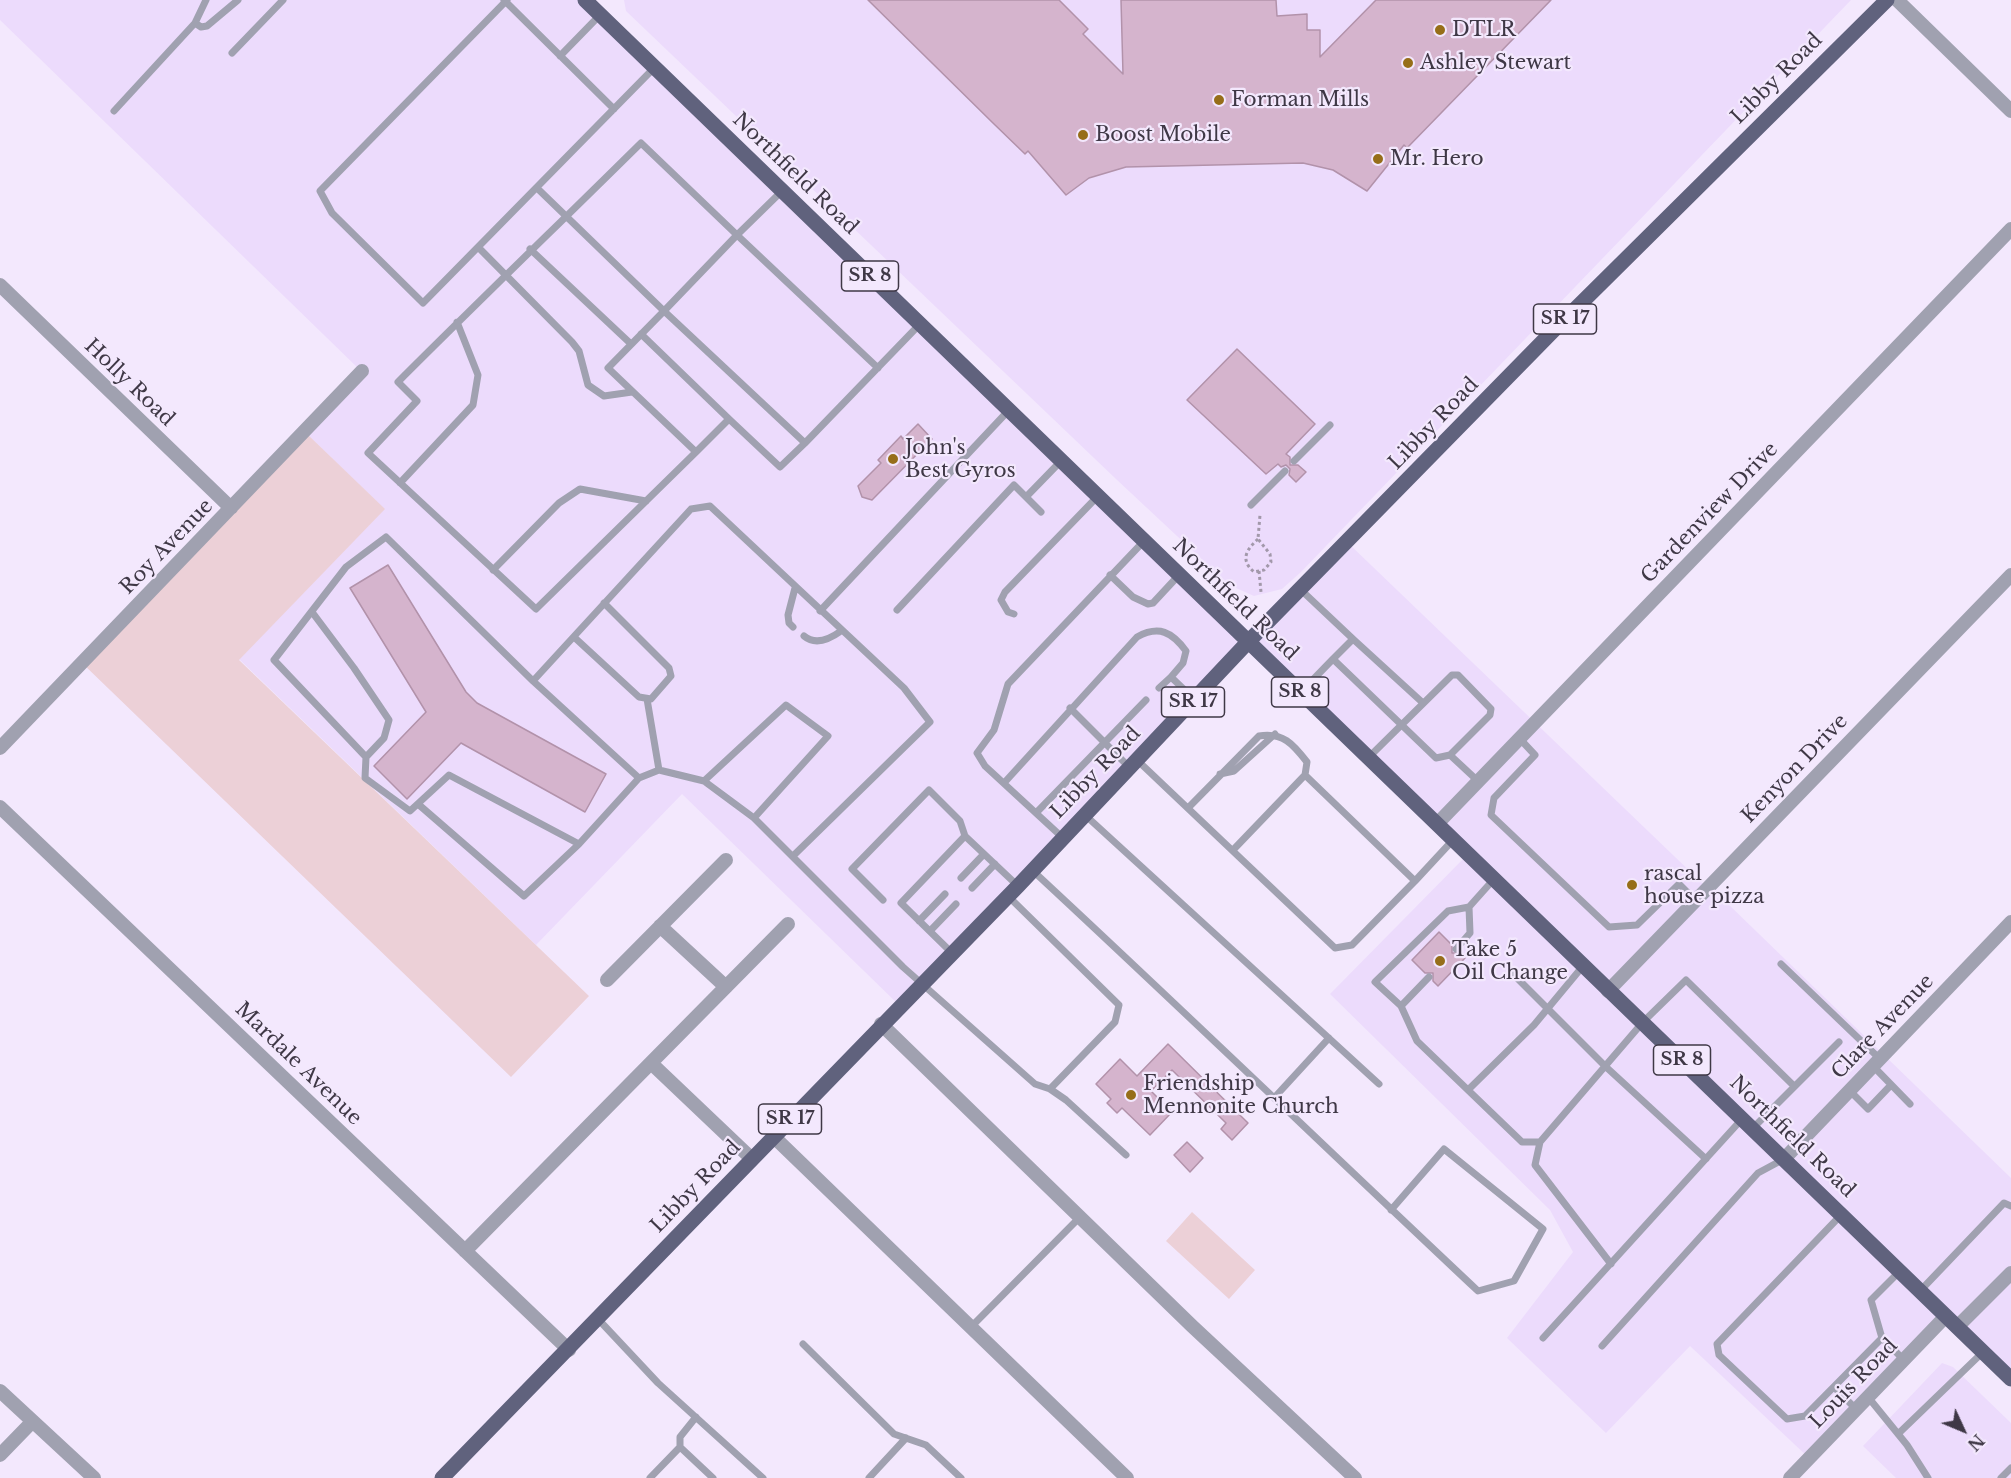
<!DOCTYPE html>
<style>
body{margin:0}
#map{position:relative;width:2011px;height:1478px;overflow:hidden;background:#f3e8fd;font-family:"Libre Baskerville",serif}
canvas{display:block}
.north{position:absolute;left:1933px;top:1400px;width:60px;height:60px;-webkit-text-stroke:4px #f3e8fd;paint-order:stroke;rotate:134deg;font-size:16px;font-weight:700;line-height:24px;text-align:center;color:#3f3846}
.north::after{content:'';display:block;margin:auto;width:21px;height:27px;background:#3f3846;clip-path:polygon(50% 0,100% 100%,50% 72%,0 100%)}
</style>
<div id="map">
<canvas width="2011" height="1478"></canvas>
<div class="north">N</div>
</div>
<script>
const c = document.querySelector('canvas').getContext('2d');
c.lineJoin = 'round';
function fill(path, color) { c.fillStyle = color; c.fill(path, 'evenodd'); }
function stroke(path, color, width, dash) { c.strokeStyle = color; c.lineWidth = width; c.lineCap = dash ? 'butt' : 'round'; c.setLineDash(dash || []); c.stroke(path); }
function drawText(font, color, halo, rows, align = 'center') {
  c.font = font + ' "Libre Baskerville",serif'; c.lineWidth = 4.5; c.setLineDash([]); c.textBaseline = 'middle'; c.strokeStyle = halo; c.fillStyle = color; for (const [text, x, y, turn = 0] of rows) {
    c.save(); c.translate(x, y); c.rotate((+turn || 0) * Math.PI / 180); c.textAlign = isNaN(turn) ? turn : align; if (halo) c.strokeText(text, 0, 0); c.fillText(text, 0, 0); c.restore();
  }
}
fill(new Path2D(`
 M0,0h584l664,642 99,-100 377,362 2,-2 285,276v201l-65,-62 -137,141 -119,-112 -84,87 -99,-95 66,-86 -23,-42 -220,-216 138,-140 -220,-211 -348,363 -218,-212 -146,151 -297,-286 145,-150 -80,-78 57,-60 -361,-351z
 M624,0h1227l-550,572 -19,17 -28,7 -18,-8 -13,-9 -107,-100 -490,-468z
 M1942,1363l11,4 58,56v55h-115l-33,-32z`), '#ecdbfc');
fill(new Path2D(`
 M304,431l81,78 -146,151 350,336 -78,81 -429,-414z
 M1192,1212l63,58 -26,29 -63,-58z`), '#ecd0d7');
const building = new Path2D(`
 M868,0h191l29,29 -5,5 40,40 -2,-74h155l1,16 30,-2v16h13v27l56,-57h175l-144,148 -3,-3 -37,46 -34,-21 -30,-7 -177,4 -37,11 -23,17 -38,-44 -3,3 -31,-30z
 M1237,349l78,75 -29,30 4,3v8h8l8,7 -10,10 -7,-7 1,-6 -4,-4 -5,2 -3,-3 -12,10 -79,-74z
 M918,424l14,15 -60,61 -10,-3 -4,-11 23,-23 -3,-3 23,-24 2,3z
 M388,565l78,127 11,11 129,71 -21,38 -124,-69 -54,56 -33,-33 52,-54 -76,-124z
 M1439,932l13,13v8h8l5,5 -27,28 -5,-5v-8h-8l-13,-13z
 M1168,1044l80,79 -16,17 -11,-11 5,-6 -54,-53 -21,21 21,21 -22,23 -28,-27 -5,5 -10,-10 4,-4 -15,-15 24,-25 17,17z
 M1187,1142l16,16 -13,14 -16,-17z`);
fill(building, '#d5b4cd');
stroke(building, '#b292aa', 1.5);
stroke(new Path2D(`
 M1258,539c-12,11 -18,21 -4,33l10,-2 7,-8 -1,-8 -12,-15 2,-24
 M1259,571l2,21`), '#a298aa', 3, [3, 3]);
stroke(new Path2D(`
 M504,0l110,109
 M507,0l-187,191 12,22 91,90 231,-235
 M195,23l6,4 6,-1 31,-26
 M232,53l51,-53
 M560,56l40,-41
 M114,111l81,-88 11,-23
 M538,189l126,122 -56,57 88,84 -160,157 -168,-156 49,-52 -19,-19c80,-80 162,-159 243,-239l96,92 45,-44
 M478,247l94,95 7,9 9,34 16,11 28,-4
 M530,249l101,95
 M641,334l88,85
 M878,368l-141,-133 -73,76 141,132 115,-119
 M696,452l33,-33 51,48 25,-24
 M1294,461l36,-36
 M400,483l73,-78 5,-30 -21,-53
 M1026,497l35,-36
 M1251,505l34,-34
 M493,570l66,-67 21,-14 66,12
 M1110,575l23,22 15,7 5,-1 26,-28
 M1300,589l53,50
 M897,610l117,-125 27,27
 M820,611l189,-201
 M312,612l42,56 35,52 -5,18 -18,19
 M1014,614l-6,-2 -7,-12 4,-8 93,-96
 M793,627l-4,-4 -1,-8 7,-27
 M804,636c12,10 26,3 37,-5
 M574,637l65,60 12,2 20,-23 -2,-8 -65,-65
 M533,681l106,97 -60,66 -130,-69 -39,36 -45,-33 1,-21 -92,-97 72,-93 40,-30 147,144 158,-172 19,-3 194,182 26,34 -137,134
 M1159,688l12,-11 24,23
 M1301,692l32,-33
 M647,699l12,71
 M1423,703l-70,-64 -20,20 103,99 14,-3 29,27
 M1070,708l60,60
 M1520,739l15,16 -41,43 -3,17 118,112 28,-2 42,-41 16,16
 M1368,758l84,-83h6l33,34 -1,6 -40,40
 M1137,760l198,188 17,-3 63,-64
 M1220,774l14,-3 41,-37
 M1305,775l110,106 38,-41
 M639,778l20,-8 45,11 50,37 149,149 132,117 15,5 65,-67 4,-17 -110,-108
 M704,781l82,-76 42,31 -74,82
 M1004,783l133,-146c22,-12 35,-5 49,14l-3,12 -12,14
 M418,804l106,92 55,-52
 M1189,807l70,-71c24,-4 34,8 48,26l-2,13 -71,74
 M1036,813l110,-113
 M1085,815l294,269
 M1063,838l-78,-72 -8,-13 17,-23 14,-46 136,-143
 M1032,870c150,139 297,281 446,421l36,-10 29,-52 -99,-80 -53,61
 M961,878l23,-24
 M972,888l23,-24
 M883,900l-31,-31 77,-79 31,31 5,15
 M1469,907l25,-28
 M919,921l26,-27
 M930,931l26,-27
 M952,953l-51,-50 64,-67 53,50
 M1781,964l99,95
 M1510,971l95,95 101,93
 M1429,977l-28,29 -26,-24 73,-71 21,-4 1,26 -14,16
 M1401,1006l16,35 105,101h18
 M1873,1066l37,38
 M1050,1089l16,11 60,55
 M1468,1090l66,-65 49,-59
 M1850,1091l18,18 23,-24
 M1274,1098l55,-60
 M1753,1128l86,-86
 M1841,1215l-124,129 2,11 68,64 18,-3 77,-78 -11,-38 28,-28
 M1611,1264l-76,-99 5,-23 103,-120 43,-42 108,106
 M1920,1291l84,-88 7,3
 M598,1319l60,64 105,95
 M971,1327l109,-110
 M1543,1338l199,-219
 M1882,1338l22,22
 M803,1344l91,90 32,11 35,33
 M1602,1346l156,-173 26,-14
 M1834,1387l22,22
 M1868,1397l39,48 21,33
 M696,1417l-16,20v10l33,31
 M1898,1434l85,-82
 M650,1478l30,-31
 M869,1478l37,-40
 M2001,1478l10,-10`), '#a0a1b0', 7);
stroke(new Path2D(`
 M1897,0l114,111
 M0,285l231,223
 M0,748l362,-377
 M0,807l569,543
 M1437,824l574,-595
 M660,926l66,61
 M607,980l119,-120
 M1608,991l403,-416
 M881,1024l311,302 163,152
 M651,1063l101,96
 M774,1137l353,341
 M1784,1159l227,-237
 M465,1251l323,-327
 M1957,1327l54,-54
 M0,1391l94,87
 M0,1455l32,-33
 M1790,1478l156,-162`), '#a0a1b0', 14);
stroke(new Path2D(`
 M585,0l1426,1379
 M442,1478l576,-592 230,-244 305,-311 334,-331`), '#60627d', 15);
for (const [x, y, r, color] of [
 [1440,30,6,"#966e19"],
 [1408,63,6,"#966e19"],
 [1219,100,6,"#966e19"],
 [1083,135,6,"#966e19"],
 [1378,159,6,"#966e19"],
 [893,459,6,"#966e19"],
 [1632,885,6,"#966e19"],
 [1440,961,6,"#966e19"],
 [1131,1095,6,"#966e19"]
]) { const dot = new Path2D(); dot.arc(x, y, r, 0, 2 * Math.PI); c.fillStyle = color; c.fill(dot); stroke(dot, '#f3e8fd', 2); }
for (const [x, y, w] of [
 [870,276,57],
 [1565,319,63],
 [1300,692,57],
 [1193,702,63],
 [1682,1060,57],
 [790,1119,63]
]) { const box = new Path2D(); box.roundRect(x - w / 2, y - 15, w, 30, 4.5); c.fillStyle = '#f3e8fd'; c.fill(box); stroke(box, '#3f3846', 1.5); }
drawText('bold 18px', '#3f3846', null, [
 ["SR 8",870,276],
 ["SR 17",1565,319],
 ["SR 8",1300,692],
 ["SR 17",1193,702],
 ["SR 8",1682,1060],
 ["SR 17",790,1119]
]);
drawText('20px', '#3f3846', '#f3e8fd', [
 ["DTLR",1452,30],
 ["Ashley Stewart",1420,63],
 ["Forman Mills",1231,100],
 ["Boost Mobile",1095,135],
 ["Mr. Hero",1390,159],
 ["John's",905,448],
 ["Best Gyros",905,471],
 ["rascal",1644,874],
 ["house pizza",1644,897],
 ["Take 5",1452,950],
 ["Oil Change",1452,973],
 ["Friendship",1143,1084],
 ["Mennonite Church",1143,1107]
], 'left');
drawText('20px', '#3f3846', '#f3e8fd', [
 ["Libby Road",1777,79,-45],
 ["Northfield Road",795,174,44],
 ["Holly Road",129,383,44],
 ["Libby Road",1434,424,-46],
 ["Gardenview Drive",1710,513,-46],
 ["Roy Avenue",167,547,-46],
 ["Northfield Road",1235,600,44],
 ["Kenyon Drive",1795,769,-46],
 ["Libby Road",1096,773,-46],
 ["Clare Avenue",1883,1027,-46],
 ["Mardale Avenue",298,1064,44],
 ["Northfield Road",1792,1137,44],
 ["Libby Road",696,1187,-46],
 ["Louis Road",1854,1384,-46]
]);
</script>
